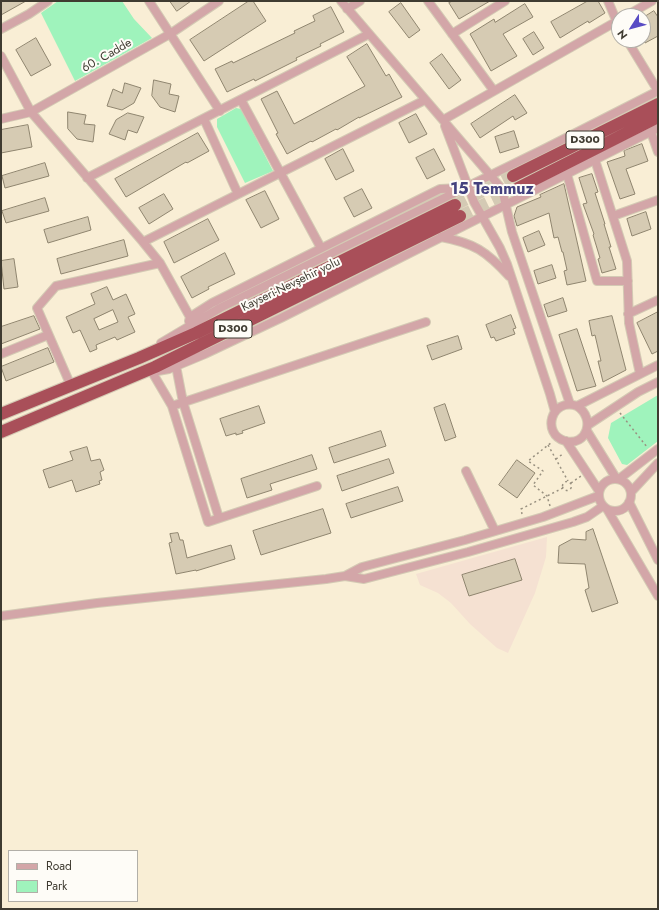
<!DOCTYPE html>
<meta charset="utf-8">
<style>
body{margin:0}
#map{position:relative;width:659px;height:910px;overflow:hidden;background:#f9eed5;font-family:Jost,sans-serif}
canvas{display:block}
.frame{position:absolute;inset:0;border:2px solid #3f3b31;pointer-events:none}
.legend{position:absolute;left:8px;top:850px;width:130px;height:52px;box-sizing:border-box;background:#fefcf7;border:1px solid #b2afa8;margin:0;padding:5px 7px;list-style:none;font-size:12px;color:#3f3b31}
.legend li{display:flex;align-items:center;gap:8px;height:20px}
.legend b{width:20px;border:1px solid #b2afa8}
.north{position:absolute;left:611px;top:8px;width:40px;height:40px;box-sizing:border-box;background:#fefcf7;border:1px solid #b2afa8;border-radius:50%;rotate:234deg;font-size:11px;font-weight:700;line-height:16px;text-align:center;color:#3f3b31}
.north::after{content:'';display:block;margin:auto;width:14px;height:18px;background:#594cc4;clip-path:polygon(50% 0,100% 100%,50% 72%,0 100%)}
</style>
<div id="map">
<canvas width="659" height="910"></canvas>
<div class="frame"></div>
<ul class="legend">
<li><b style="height:5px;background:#d3a6a8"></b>Road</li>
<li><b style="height:11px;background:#9ff3bc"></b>Park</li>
</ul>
<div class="north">N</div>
</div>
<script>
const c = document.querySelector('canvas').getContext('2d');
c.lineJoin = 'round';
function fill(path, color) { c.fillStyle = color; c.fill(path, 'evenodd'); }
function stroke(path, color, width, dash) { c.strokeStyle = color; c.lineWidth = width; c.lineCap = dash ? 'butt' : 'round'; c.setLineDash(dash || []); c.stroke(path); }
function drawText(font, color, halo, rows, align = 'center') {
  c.font = font + ' Jost,sans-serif'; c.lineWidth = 4; c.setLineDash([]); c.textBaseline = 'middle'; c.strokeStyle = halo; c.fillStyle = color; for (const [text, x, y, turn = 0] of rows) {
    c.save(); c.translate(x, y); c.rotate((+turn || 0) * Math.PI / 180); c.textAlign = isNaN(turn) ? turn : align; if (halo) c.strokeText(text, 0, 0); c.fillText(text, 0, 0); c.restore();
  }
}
fill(new Path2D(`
 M547,537l-1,20 -11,36 -27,60 -11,-5 -27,-24 -19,-21 -13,-10 -18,-8 -4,-11z`), '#f5e1d2');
fill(new Path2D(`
 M58,1h64l12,18 18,19 -77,43 -34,-68z
 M236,108l5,1 32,62 -28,12 -28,-56v-8z
 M658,395v46l-31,24 -5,-1 -14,-26 3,-15z`), '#9ff3bc');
const building = new Path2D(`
 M1,1h25l-25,14z
 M170,1h21l-14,10z
 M249,1h4l13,20 -62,40 -14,-21z
 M453,1h37l-31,18 -10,-16z
 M588,1h10l7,12 -16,10 -1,-2 -28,17 -9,-16z
 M401,3l19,27 -11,8 -20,-26z
 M525,4l8,13 -30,17 14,22 -26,15 -21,-37 24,-15 1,3z
 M331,7l13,25 -24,12 1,2 -25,12 1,2 -42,21 -1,-2 -27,13 -12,-23 17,-8 1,2 62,-30 -1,-2 21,-10 -2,-5z
 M654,11l4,6v19l-13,7 -2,-4v-21z
 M534,32l10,16 -11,7 -10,-16z
 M36,38l15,27 -20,11 -15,-26z
 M367,44l19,32 3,-2 13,23 -43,21v-1l-22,13 -1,-1 -24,13 -1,-1 -24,13 -11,-20 2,-1 -17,-34 16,-8 17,33 71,-38 -18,-29z
 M442,54l19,26 -12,9 -19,-26z
 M154,80l17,4 -2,10 10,2 -4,16 -15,-5 -8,-11z
 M125,83l16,5 -7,15 -12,7 -15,-4 6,-17 9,4z
 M515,95l12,18 -12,7 -2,-4 -33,22 -9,-14z
 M68,112l18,3 -2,9 11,1 -2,17 -16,-3 -9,-10z
 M128,113l16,4 -7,16 -9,-3 -3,10 -16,-6 7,-14z
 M416,114l11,20 -18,9 -10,-20z
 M28,125l4,22 -31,6v-23z
 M514,131l5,16 -19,6 -5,-16z
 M198,133l11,18 -22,12 -1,-1 -60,35 -11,-18z
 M642,144l6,17 -22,8 9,25 -15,5 -13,-37 18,-6 -1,-5z
 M343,149l11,22 -18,9 -11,-21z
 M434,149l11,21 -18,9 -11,-21z
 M45,163l4,13 -44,12 -3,-12z
 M592,174l6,18 -3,1 10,31h-1l7,23h-2l7,22 -14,4 -4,-14 2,-1 -7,-23 1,-1 -11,-30 4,-1 -8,-25z
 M564,184l22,97 -19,4 -3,-14 3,-1 -4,-18h-1l-4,-15 -4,1 -5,-25 -32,13 -3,-10 3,-9 24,-10 -1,-2z
 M362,189l10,19 -18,9 -10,-19z
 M265,191l14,28 -18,9 -15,-28z
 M164,194l9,15 -24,15 -10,-16z
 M45,198l4,13 -43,12 -4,-12z
 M646,212l5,17 -19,7 -5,-17z
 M88,217l3,13 -43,13 -4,-13z
 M208,219l11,21 -45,23 -10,-21z
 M539,231l6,14 -17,7 -5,-14z
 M124,240l4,16 -67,18 -4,-15z
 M225,253l10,21 -27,13 1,2 -17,9 -11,-21z
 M14,259l4,28 -14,2 -3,-28z
 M552,265l4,13 -18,6 -4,-13z
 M107,287l6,13 13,-6 9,20 -7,3 7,15 -18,8 -2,-3 -19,8 1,4 -7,3 -10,-22 -7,3 -7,-16 29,-13 -4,-10zM113,310l5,12 -19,8 -5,-11z
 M563,298l4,13 -19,6 -4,-12z
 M658,312v39l-6,3 -15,-31z
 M511,315l5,13 -3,1 2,5 -19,7 -2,-4 -3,1 -5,-13z
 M34,316l6,13 -39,15v-17z
 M612,316l14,54 -23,12 -5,-21h3l-6,-26 -3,1 -3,-15z
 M577,329l19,57 -19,5 -18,-56z
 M458,336l4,13 -30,11 -5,-14z
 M48,348l6,14 -48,19 -5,-14z
 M445,404l11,33 -11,4 -11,-33z
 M259,406l6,17 -23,8 1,2 -7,2v-2l-10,3 -6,-17z
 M381,431l5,15 -52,17 -5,-15z
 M87,447l4,14 9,-2 4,11 -4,2 2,8 -3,1 1,3 -24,8 -4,-12 -23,8 -6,-18 30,-10 -3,-8z
 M312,455l5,14 -47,15 2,6 -25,8 -6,-19z
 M389,459l5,14 -52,18 -5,-15z
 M517,460l18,13 -18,25 -18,-13z
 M398,487l5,14 -52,17 -5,-14z
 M323,509l8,24 -70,22 -8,-24z
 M593,529l25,74 -26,9 -7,-22 4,-2 -4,-24 -27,-1 1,-17 13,-7 14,1v-8z
 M178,533l2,7h3l4,18 44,-13 4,14 -39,12v-1l-20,4 -7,-31 3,-1 -2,-8z
 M515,559l7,21 -53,16 -7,-21z`);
fill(building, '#d6cbb3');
stroke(building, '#8f856f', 1);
stroke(new Path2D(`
 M455,205l58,-29
 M460,216l58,-28`), '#d4cab4', 12, [12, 6]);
const minor = new Path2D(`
 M149,1l71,110
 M341,1l161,188 10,43 58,172
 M428,1l66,90
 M608,1l11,26
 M347,9l13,-8
 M626,16l26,-15
 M1,29l28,-15 19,-13
 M452,34l53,-33
 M627,40l31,51
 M1,56l30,56 112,130 17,21 30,54
 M241,100l80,148
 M1,119l30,-7 139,-78 49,-33
 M204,119l34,75
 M443,120l176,-100
 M445,126l29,76 26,46 7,16 43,130 5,18
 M651,132l7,20
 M595,160l32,101 2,62 11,51
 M567,174l30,107h31
 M87,178l282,-144
 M613,216l45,-16
 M441,237c33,6 45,14 68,39
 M143,242l282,-142
 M628,314l30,-14
 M189,321l1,-4 22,-14 228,-114 21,-1
 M161,343l59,-35 326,-160 112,-57
 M1,354l47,-19
 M176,366l7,36 36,116
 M152,372l17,-3 36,-15 76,-36 377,-190
 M152,372l20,34 36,116 109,-36
 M71,386l-34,-78 19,-22 104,-23
 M172,406l254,-84
 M577,406c19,12 10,41 -12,35 -24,-7 -14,-44 12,-35l81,-41
 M588,425l50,-33 20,-10
 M587,431l29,47
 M566,441l33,50
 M466,471l29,60
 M599 495a16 16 0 1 1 32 0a16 16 0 1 1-32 0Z
 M619,479l39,-30
 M631,492l27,-29
 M629,502l29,58
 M607,509l51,87
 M345,576l19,3 104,-27 105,-30 14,-5 16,-11
 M1,616l96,-13 229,-24 19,-3 17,-9 103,-27 78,-23 55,-21`);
const highway = new Path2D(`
 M513,176l145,-72
 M518,188l140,-71
 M1,414l138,-56 57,-25 259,-128
 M1,432l154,-65 305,-151`);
stroke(minor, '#d4cab4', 10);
stroke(highway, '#d4cab4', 14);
stroke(new Path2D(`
 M620,413l27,34
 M548,445l20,36
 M556,459l8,-6
 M562.5 486a4.5 4.5 0 1 1 9 0a4.5 4.5 0 1 1-9 0Z
 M571,483l10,-7
 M550,506l-3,-10 -14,-11 10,-14 -15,-10 24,-19
 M522,514l-1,-5 42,-21`), '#999180', 1.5, [2, 3]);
stroke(minor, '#d3a6a8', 8);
stroke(highway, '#a94f59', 12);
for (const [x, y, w] of [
 [585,140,38],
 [233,329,38]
]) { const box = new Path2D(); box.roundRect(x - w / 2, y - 9, w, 18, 3); c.fillStyle = '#fefcf7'; c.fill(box); stroke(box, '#3f3b31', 1); }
drawText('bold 11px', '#3f3b31', null, [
 ["D300",585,140],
 ["D300",233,329]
]);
drawText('12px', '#3f3b31', '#fefcf7', [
 ["60. Cadde",107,56,-30],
 ["Kayseri-Nevşehir yolu",291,285,-26]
]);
drawText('bold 16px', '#43417e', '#fefcf7', [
 ["15 Temmuz",492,190]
]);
</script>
